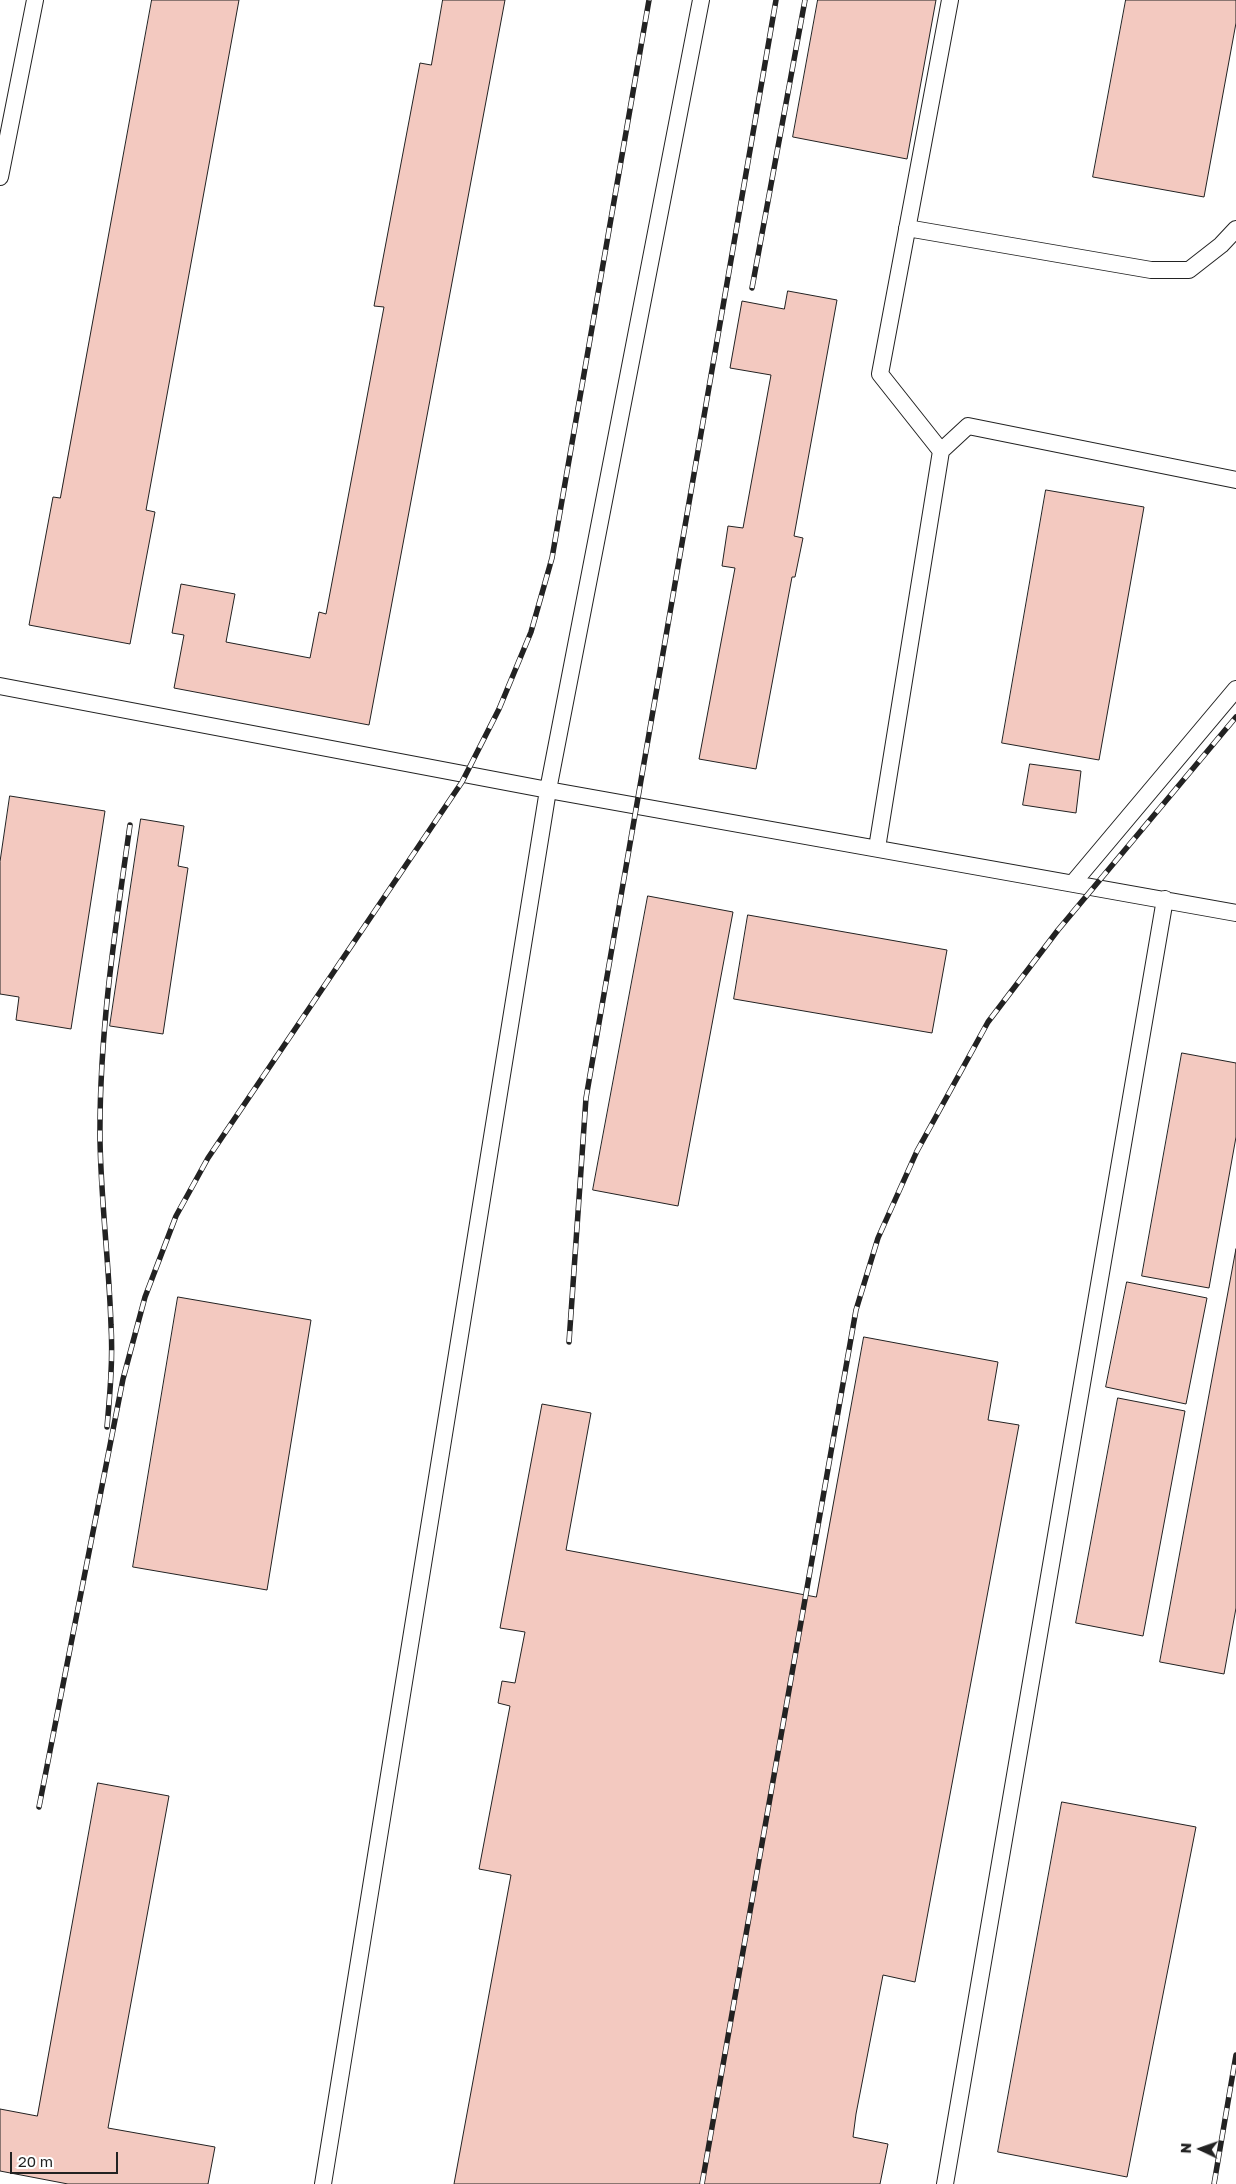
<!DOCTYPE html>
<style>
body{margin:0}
#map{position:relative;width:1236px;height:2184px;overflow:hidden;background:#fff;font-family:"Golos Text",sans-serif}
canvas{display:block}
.north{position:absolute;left:1176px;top:2124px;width:50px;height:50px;-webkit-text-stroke:4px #fff;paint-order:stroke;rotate:273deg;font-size:14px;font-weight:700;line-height:20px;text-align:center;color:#222}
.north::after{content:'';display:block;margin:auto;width:18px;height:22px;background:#222;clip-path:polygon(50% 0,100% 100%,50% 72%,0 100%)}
.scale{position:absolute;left:10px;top:2152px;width:108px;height:22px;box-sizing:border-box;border:2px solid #222;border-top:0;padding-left:6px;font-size:15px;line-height:18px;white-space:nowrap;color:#222;-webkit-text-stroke:4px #fff;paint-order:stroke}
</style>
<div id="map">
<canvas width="1236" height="2184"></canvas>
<div class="north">N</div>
<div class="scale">20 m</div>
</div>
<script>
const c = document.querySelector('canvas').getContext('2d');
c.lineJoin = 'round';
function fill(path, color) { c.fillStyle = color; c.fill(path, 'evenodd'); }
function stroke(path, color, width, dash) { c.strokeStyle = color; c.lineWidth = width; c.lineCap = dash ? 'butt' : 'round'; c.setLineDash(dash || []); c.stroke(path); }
const building = new Path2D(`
 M152,0h87l-93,510 9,2 -25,132 -101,-19 24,-128 7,1z
 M443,0h62l-136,725 -195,-37 10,-53 -12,-2 9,-49 54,10 -9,48 84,16 9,-46 7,2 58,-307 -10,-1 46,-243 11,2z
 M818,0h118l-29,159 -114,-22z
 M1126,0h110v23l-32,174 -111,-20z
 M788,291l49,9 -43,236 9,2 -8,39h-3l-36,192 -57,-10 36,-191 -13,-2 6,-40 15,2 28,-153 -41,-7 12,-67 42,8z
 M1046,490l98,17 -45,253 -97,-17z
 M1030,764l51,7 -5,42 -53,-8z
 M10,796l95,15 -34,218 -55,-9 3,-23 -19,-3v-132z
 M141,819l43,7 -6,40 10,2 -25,166 -53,-8z
 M648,896l85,16 -55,294 -85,-16z
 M748,915l199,35 -15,83 -198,-34z
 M1182,1053l54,10v74l-27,151 -67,-12z
 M1236,1249v359l-12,66 -64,-12z
 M1127,1282l80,16 -21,106 -80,-17z
 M178,1297l133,23 -44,270 -134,-23z
 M864,1337l134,25 -10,58 31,5 -104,557 -32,-7 -27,139 -3,23 35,7 -8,40h-426l57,-309 -32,-6 31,-163 -12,-3 4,-22 13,2 10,-51 -25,-4 42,-224 49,9 -25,137 250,47z
 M1118,1398l67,13 -42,225 -67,-13z
 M98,1783l71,13 -61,332 107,19 -7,37h-140l-68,-13v-62l37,7z
 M1062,1802l134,25 -69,350 -129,-25z`);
fill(building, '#f3c9c0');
stroke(building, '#222', 1);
const lane = new Path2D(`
 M0,177l35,-177
 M907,228l244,42h38l32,-25 15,-16
 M941,451l-61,-77 70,-374
 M0,686l548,104 688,123
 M877,848l64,-397 27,-25 268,54
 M1073,883l163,-194
 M323,2184l225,-1394 153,-790
 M945,2184l220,-1285`);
stroke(lane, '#222', 18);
stroke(lane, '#fff', 16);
const rail = new Path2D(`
 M752,288l53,-288
 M569,1342l17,-244 190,-1098
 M107,1427c3,-34 6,-68 4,-102 -2,-62 -10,-123 -11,-185 -1,-106 15,-210 30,-315
 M39,1807l84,-428 22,-82 31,-81 32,-58 254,-376 37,-73 32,-77 21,-74 97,-558
 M702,2184l154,-874 22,-72 39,-87 71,-129 70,-92 178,-213
 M1214,2184l22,-129`);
stroke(rail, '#222', 5.5);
stroke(rail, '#fff', 4, [11]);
</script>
